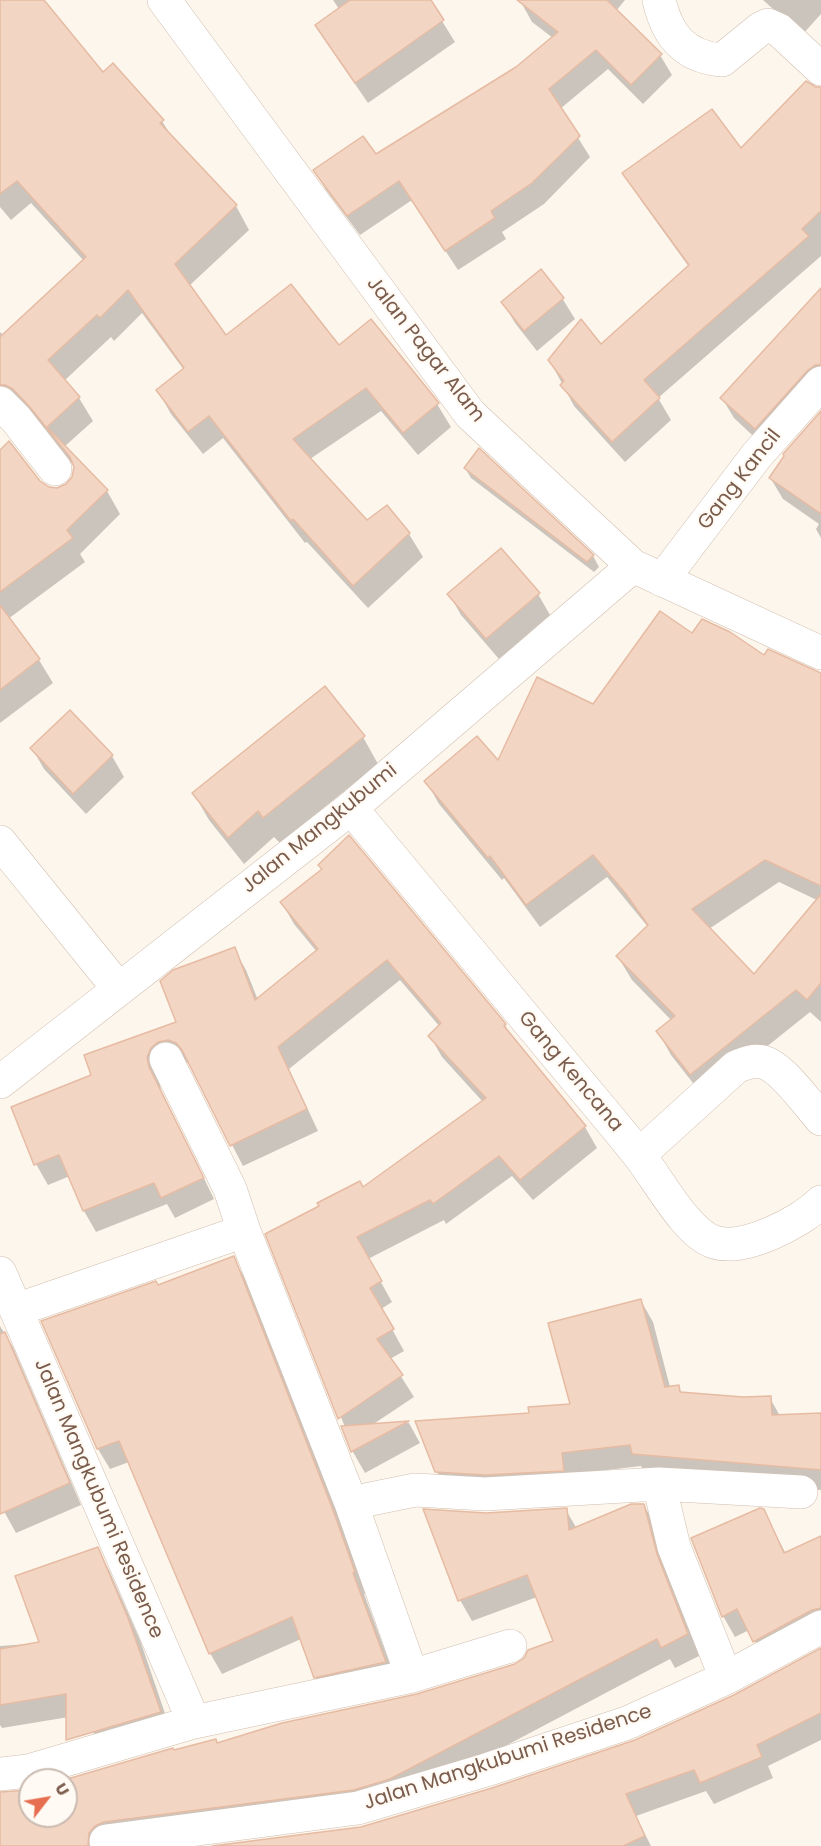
<!DOCTYPE html>
<style>
body{margin:0}
#map{position:relative;width:821px;height:1846px;overflow:hidden;background:#fdf6ec;font-family:Poppins,sans-serif}
canvas{display:block}
.north{position:absolute;left:18px;top:1768px;width:60px;height:60px;box-sizing:border-box;background:#fffaf3;border:2px solid #cabbb1;border-radius:50%;rotate:59deg;font-size:16px;font-weight:700;line-height:24px;text-align:center;color:#7a5c4d}
.north::after{content:'';display:block;margin:auto;width:21px;height:27px;background:#e76f51;clip-path:polygon(50% 0,100% 100%,50% 72%,0 100%)}
</style>
<div id="map">
<canvas width="821" height="1846"></canvas>
<div class="north">U</div>
</div>
<script>
const c = document.querySelector('canvas').getContext('2d');
c.lineJoin = 'round';
function fill(path, color) { c.fillStyle = color; c.fill(path, 'evenodd'); }
function stroke(path, color, width, dash) { c.strokeStyle = color; c.lineWidth = width; c.lineCap = dash ? 'butt' : 'round'; c.setLineDash(dash || []); c.stroke(path); }
function drawText(font, color, halo, rows, align = 'center') {
  c.font = font + ' Poppins,sans-serif'; c.lineWidth = 4.5; c.setLineDash([]); c.textBaseline = 'middle'; c.strokeStyle = halo; c.fillStyle = color; for (const [text, x, y, turn = 0] of rows) {
    c.save(); c.translate(x, y); c.rotate((+turn || 0) * Math.PI / 180); c.textAlign = isNaN(turn) ? turn : align; if (halo) c.strokeText(text, 0, 0); c.fillText(text, 0, 0); c.restore();
  }
}
fill(new Path2D(`
 M0,0h42l61,74 59,47 11,18 63,67 13,24 -60,56 37,51 112,10 99,57 14,23 -33,28 -37,-44 -71,48 57,63 19,-15 23,27 14,23 -55,51 -61,-66 -2,1 -82,-105 -20,16 -32,-40 -13,-23 26,-21 -42,-57 -28,28 -3,-4 -47,44 15,17 14,23 -29,26 43,44 13,23 -40,40 5,8 -77,57 31,41 14,23 -53,40v-271l47,36 10,1 10,-4 7,-9 1,-8 -30,-39 -45,-34v-63l4,4 80,-75 -53,-58 -20,17 -11,-13z
 M333,0h96l26,42 -87,61 -39,-57 -12,-21 22,-16z
 M522,0h103l-9,11 44,44 12,20 -29,29 -35,-35 -48,40 30,48 -46,47 -42,28 4,7 -48,31 -46,-70 -52,35 -34,-45 -11,-20 60,-14 142,-88 36,-30 -21,-16 -11,-20z
 M763,0h58v14l-19,21z
 M821,92v164l-163,142 13,22 -46,42 -51,-56 -24,-45 50,-15 89,-79 -47,-65 -12,-21 111,-31z
 M821,290v99l-54,60 -33,-31 -12,-20z
 M562,298l13,21 -38,32 -22,-28 -12,-21z
 M821,413v125l-5,-9 3,-5 -36,-25 -12,-20z
 M465,468l128,88 6,11 -5,5 -123,-94z
 M449,594h89l12,21 -51,44 -38,-44z
 M692,635l129,40v227l-42,-20 -70,47 45,48 67,-55v100l-11,-10 -106,85 -33,-42 -13,-23 14,-11 -40,-41 -14,-23 30,-30 -41,-50 -67,50 -36,-49 -2,2 -63,-76 -13,-23 72,-18 96,-57z
 M70,712l42,44 12,21 -38,37 -42,-45 -12,-21z
 M363,737l15,27 -98,79 -6,-6 -30,27 -35,-44 -15,-26z
 M323,870l182,155 9,16 71,86 12,21 -64,52 -21,-24 -66,48 -2,-4 -76,39 24,43 -11,7 23,42 -14,8 24,38 -42,28 37,-2 11,20 -55,30 -12,-21 -10,-25h2l-78,-192 96,-46 120,-87 -41,-45 -12,-21 10,-9 -40,-47 -111,89 29,62 -75,35 -53,-102 -9,-3 -22,18 2,11 53,109 -39,19 -8,-14 -71,28 -12,-21 -14,-35 -22,9 -12,-21 57,-88 85,-53 56,-74 12,21 12,30 59,-48 -23,-28 -12,-21z
 M233,1258l12,20 100,254 21,61 -2,1 33,89 -70,15 -12,-21 -14,-38 -79,35 -12,-21 -81,-191 -19,7 -12,-20 -55,-127 115,-36z
 M641,1301l12,21 17,65 8,-1 4,7 61,6 27,-1 10,18 41,-1v75l-176,-15 -4,-9 -68,8 -124,19 -12,-21 93,-58 42,-9z
 M0,1326l13,21 68,158 -65,28 -16,-29z
 M644,1505l12,22 43,129 -24,12 -5,-9 -267,141 -293,46h-110v-52l30,-3v25h36v-35l108,-29 43,-8 201,-49 98,-30 39,-23 -18,-45 -65,24 -12,-21 26,-86 80,-4 11,19z
 M763,1510l23,44h35v79l-54,30 -18,-33 -14,7 -12,-21z
 M97,1548l12,22 31,70 32,94 -67,19 -12,-21 -6,-18 -85,14 -2,-3v-79l41,-3z
 M821,1650v90l-53,26 5,12 -59,26 -8,-13 -70,25 15,30h-427l137,-18 131,-39 143,-47 99,-46z`), '#0003');
const building = new Path2D(`
 M0,0h44l59,72 10,-9 51,57 -4,3 77,82 -62,59 51,71 65,-51 48,61 32,-26 68,84 -36,30 -37,-45 -73,51 74,81 20,-15 23,28 -57,53 -60,-67 -2,2 -82,-105 -21,16 -32,-42 28,-22 -56,-78 -28,28 -3,-3 -49,45 32,37 -33,30 61,63 -41,40 6,8 -73,54v-142l9,-9 31,40 9,6 8,1 9,-4 6,-7 2,-10 -4,-10 -41,-51 -16,-17 -8,-4h-5v-48l86,-80 -69,-76 -17,13z
 M350,0h81l13,20 -89,63 -40,-58z
 M517,0h90l55,54 -31,31 -35,-35 -47,39 31,47 -48,47 -41,28 4,7 -50,33 -46,-70 -52,35 -34,-46 50,-34 13,18 140,-87 42,-35z
 M806,81l10,6h5v124l-19,18 7,7 -165,144 16,18 -48,44 -52,-57 4,-4 -16,-21 33,-41 20,25 88,-79 -67,-92 90,-64 29,39z
 M541,269l23,29 -40,33 -23,-29z
 M821,288v77h-6l-8,6 -52,58 -35,-31z
 M821,411v103l-52,-36 15,-22 -1,-2z
 M479,448l115,107 -7,7 -123,-94z
 M501,548l39,45 -54,46 -39,-45z
 M0,605l40,54 -40,31z
 M660,611l32,22 10,-14 28,13 34,23 4,-6 53,24v213l-56,-26 -73,49 62,65 67,-80v89l-14,17 -11,-10 -106,85 -34,-44 19,-15 -59,-60 32,-31 -22,-31 -33,-39 -67,50 -36,-49 -2,2 -64,-77 53,-45 21,24 39,-83 56,27z
 M325,686l40,50 -102,82 -5,-7 -30,27 -36,-45z
 M70,710l43,45 -40,39 -43,-46z
 M349,835l157,189 -2,2 82,100 -66,54 -21,-24 -66,48 -3,-4 -73,37 25,44 -12,7 24,41 -17,10 26,36 -65,44 -73,-185 54,-28 -2,-3 43,-22 3,6 123,-89 -58,-62 13,-13 -54,-63 -109,87 29,62 -77,37 -48,-96 -6,-7 -8,-3 -10,2 -7,6 -4,9 2,10 55,111 -43,20 -7,-15 -71,28 -24,-56 -25,10 -23,-58 80,-32 -7,-20 92,-33 -16,-41 13,-11 62,-23 20,53 63,-51 -38,-47 42,-33 -4,-4z
 M234,1256l99,254 22,62 -2,1 33,89 -72,16 -22,-61 -83,37 -90,-213 -22,8 -56,-128 115,-40 2,4z
 M641,1299l24,88 14,-2 1,7 63,5 28,-1 1,19 49,-2v57l-189,-16 -2,-9 -68,8 2,18 -79,4 -50,-3 -20,-51 114,-8 -1,-6 42,-3 -22,-81z
 M5,1332l65,151 -70,31v-180z
 M409,1421l-58,31 -10,-26z
 M631,1504h13l13,50 31,80 -27,14 -4,-9 -267,140 -36,11 -250,32 -9,4 -6,7 -1,13h-88v-54l30,-2v26h36v-36h-2l109,-32 1,2 42,-11 1,4 65,-20 135,-29 98,-30 9,-6 4,-8 25,-9 -26,-66 -69,26 -35,-92 63,4 81,-5 2,22z
 M760,1508l4,1 20,44 37,-17v72l-9,2 -59,32 -16,-33 -15,8 -31,-79z
 M98,1547l30,71 33,94 -95,28v-46l-66,11v-56l39,-7 -24,-66z
 M821,1648v65l-64,32 5,12 -62,26 -6,-13 -68,24 19,42 -22,10h-411l149,-19 131,-39 143,-48 99,-45z`);
fill(building, '#f3d5c3');
stroke(building, '#e6bba3', 1.5);
const minor = new Path2D(`
 M659,0c8,35 25,57 63,60l38,-31 8,-4 11,5 42,39
 M0,403l16,16 39,50
 M662,580l95,-125 64,-72
 M351,808c64,77 128,154 191,230 32,39 65,77 96,116 19,23 48,79 76,88 30,10 87,-20 107,-40
 M0,842l118,146
 M166,1059l64,130 14,42 107,272 61,173
 M639,1155l97,-88c9,-4 17,-7 27,-5 19,5 45,42 58,57
 M0,1273l194,449
 M16,1310l228,-79
 M659,1484l15,63 52,131
 M351,1503l64,-13 70,4 174,-10 142,8
 M0,1774l28,-3 166,-49 218,-46 98,-30
 M106,1841l252,-33 128,-38 141,-47 99,-45 95,-51`);
const tertiary = new Path2D(`
 M164,0l306,414 163,152 188,87
 M0,1082l351,-274 282,-242`);
stroke(minor, '#d1beb0', 34);
stroke(tertiary, '#d1beb0', 34);
stroke(minor, '#fff', 33);
stroke(tertiary, '#fff', 33);
drawText('20px', '#7a5c4d', '#fffaf3', [
 ["Jalan Pagar Alam",425,350,52],
 ["Gang Kancil",740,480,-52],
 ["Jalan Mangkubumi",320,829,-39],
 ["Gang Kencana",570,1072,50],
 ["Jalan Mangkubumi Residence",98,1499,67],
 ["Jalan Mangkubumi Residence",508,1758,-18]
]);
</script>
